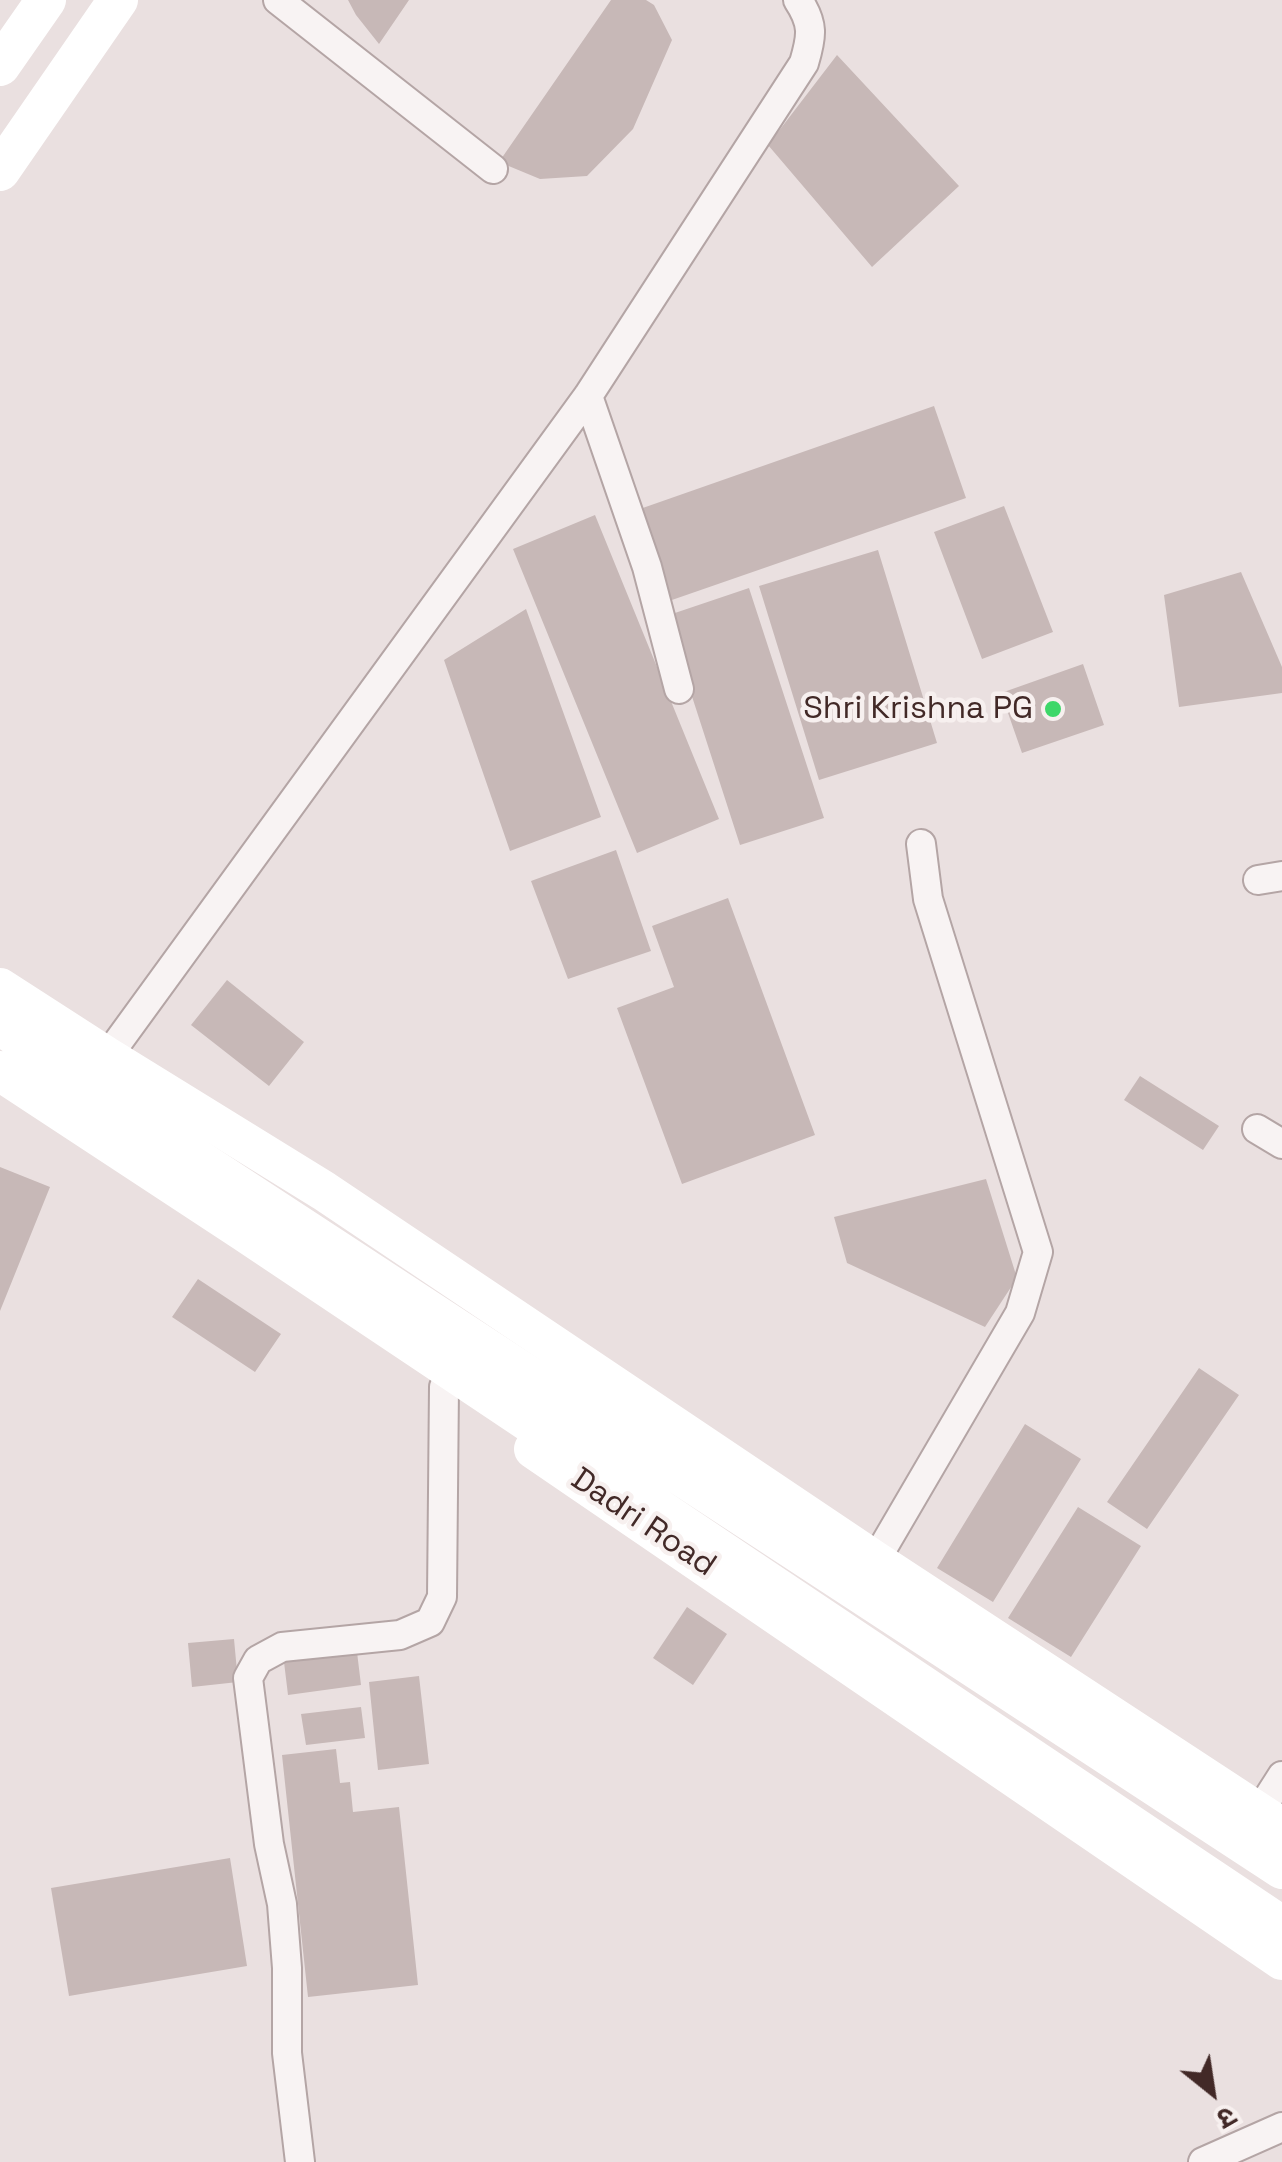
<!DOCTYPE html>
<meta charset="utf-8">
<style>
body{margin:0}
#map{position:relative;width:1282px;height:2162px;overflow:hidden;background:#eae0e0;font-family:"Space Grotesk","Noto Sans Devanagari",sans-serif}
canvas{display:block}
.north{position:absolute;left:1162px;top:2042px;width:100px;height:100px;-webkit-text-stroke:8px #f7f0ef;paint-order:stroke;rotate:150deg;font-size:28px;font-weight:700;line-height:40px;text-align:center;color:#422927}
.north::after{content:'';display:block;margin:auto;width:35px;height:45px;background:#422927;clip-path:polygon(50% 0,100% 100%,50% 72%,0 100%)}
</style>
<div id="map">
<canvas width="1282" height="2162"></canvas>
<div class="north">उ</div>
</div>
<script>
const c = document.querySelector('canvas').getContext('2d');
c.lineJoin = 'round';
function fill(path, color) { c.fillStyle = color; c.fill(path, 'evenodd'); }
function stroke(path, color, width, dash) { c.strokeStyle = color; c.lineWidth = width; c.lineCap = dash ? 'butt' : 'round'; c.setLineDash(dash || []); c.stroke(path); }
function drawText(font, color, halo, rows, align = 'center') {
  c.font = font + ' "Space Grotesk",sans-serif'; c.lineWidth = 9; c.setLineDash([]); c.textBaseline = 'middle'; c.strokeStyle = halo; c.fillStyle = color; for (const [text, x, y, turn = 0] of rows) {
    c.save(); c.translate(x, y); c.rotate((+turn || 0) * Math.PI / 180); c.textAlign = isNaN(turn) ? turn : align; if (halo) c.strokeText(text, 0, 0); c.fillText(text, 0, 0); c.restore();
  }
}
fill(new Path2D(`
 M348,0h61l-30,44 -23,-29z
 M611,0h35l8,5 18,35 -39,89 -46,47 -47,3 -41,-17z
 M837,55l122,131 -87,81 -104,-122z
 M934,406l32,92 -297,103 -32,-91z
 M1004,506l49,126 -71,27 -48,-127z
 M595,515l124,304 -82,34 -124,-304z
 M878,550l59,193 -118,37 -60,-194z
 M1241,572l41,95v26l-103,14 -15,-112z
 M749,588l75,230 -84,27 -74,-229z
 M526,609l75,208 -91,34 -66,-191z
 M1083,664l21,61 -82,28 -21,-60z
 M616,850l35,101 -83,28 -37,-98z
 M728,898l87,237 -133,49 -65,-176 57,-21 -22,-61z
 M227,980l77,62 -35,44 -78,-61z
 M1140,1076l79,50 -16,24 -79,-50z
 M0,1167l50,20 -50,124z
 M986,1179l31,99 -32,49 -138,-64 -13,-46z
 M198,1279l83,55 -26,38 -83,-55z
 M1199,1368l40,27 -92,134 -40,-27z
 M1025,1424l56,35 -88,143 -56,-34z
 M1078,1507l63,39 -70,111 -63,-39z
 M687,1607l40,27 -34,51 -40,-27z
 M234,1639l4,43 -46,5 -4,-44z
 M357,1652l4,33 -73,10 -4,-33z
 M419,1676l10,88 -51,6 -9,-88z
 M361,1707l4,31 -59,7 -5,-31z
 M336,1749l4,34 10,-1 3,30 46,-5 19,178 -110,12 -26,-242z
 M230,1858l17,108 -178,30 -18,-108z`), '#c7b8b7');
const street = new Path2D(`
 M278,0l215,169
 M588,396l59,171 32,122
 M1258,880l24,-4
 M99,1072l8,-15 481,-661 216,-333c8,-27 10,-39 -6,-63
 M1257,1129l25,15
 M875,1561l145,-248 18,-61 -110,-353 -7,-55
 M1259,1812l23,-36
 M300,2162l-13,-109v-85l-5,-64 -13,-60 -21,-166 10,-18 24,-13 118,-12 30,-13 12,-25 2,-210
 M1203,2162l79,-35`);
stroke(street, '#b4a5a5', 32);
stroke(street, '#f8f3f3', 28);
stroke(new Path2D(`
 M0,66l46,-66
 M0,171l118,-171
 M0,988l107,69 217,134 551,370 407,267
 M534,1449l748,511`), '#fff', 40);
stroke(new Path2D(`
 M0,1025l185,126 1097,718
 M0,1071l245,161 1037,694`), '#fff', 40);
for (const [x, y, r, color] of [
 [1053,709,10,"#3dd769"]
]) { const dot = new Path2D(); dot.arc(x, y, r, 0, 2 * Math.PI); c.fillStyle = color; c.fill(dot); stroke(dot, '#f7f0ef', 4); }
drawText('32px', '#422927', '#f7f0ef', [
 ["Shri Krishna PG",1033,709]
], 'right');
drawText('32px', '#422927', '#f7f0ef', [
 ["Dadri Road",643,1523,34]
]);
</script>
